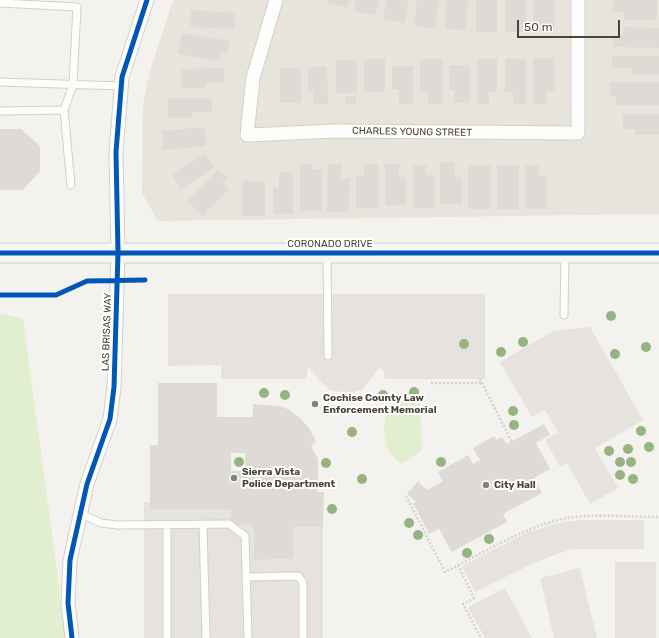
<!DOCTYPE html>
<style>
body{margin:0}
#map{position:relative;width:659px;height:638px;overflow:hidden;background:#f4f2ee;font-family:Rubik,sans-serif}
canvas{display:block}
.scale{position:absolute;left:517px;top:20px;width:103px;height:18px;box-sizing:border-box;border:2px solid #4b4439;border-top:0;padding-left:5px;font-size:12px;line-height:14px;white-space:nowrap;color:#4b4439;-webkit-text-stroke:3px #fff;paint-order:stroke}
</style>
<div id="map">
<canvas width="659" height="638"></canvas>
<div class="scale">50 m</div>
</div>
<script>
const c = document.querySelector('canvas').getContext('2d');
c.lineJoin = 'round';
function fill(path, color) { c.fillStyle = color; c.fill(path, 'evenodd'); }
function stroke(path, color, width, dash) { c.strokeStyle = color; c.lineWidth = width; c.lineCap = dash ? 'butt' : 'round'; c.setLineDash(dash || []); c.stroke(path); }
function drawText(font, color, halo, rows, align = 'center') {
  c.font = font + ' Rubik,sans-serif'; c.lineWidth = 4; c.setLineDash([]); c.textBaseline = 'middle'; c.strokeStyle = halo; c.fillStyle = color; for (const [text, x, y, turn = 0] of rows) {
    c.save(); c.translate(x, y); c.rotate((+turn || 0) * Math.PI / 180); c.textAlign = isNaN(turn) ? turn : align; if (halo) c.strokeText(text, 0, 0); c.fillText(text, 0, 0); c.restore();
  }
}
fill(new Path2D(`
 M173,0h486v214l-501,7 -16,-28 1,-89 7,-33z`), '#e7e4dc');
fill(new Path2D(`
 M0,313l23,6 43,319h-66z
 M420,388l2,62 -21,14c-3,-4 -8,-7 -11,-11 -4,-6 -5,-14 -6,-21 0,-22 13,-39 36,-44z`), '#e1eecf');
fill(new Path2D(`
 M168,294h317v85h-100l-1,-8 -4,-4 -18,23 -13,3 -19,-3 -12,-11 -9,-12 -2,2v10h-86v-14l-53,1z
 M590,327l53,93 -48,28 23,40 -28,16 -23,-41 -7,4 -15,-27 13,-8 -13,-22 -13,7 -32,-55 53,-31z
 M144,502h6v7h81v16h23v35l39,-1v-32h30v111h-179z
 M583,520h61v29h-72l-34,12 -63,31 -13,-26 66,-34 35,-10z
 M615,562h41v76h-41z
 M580,568l17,70h-43l-14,-60z
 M505,588l27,50h-47l-17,-31z`), '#e6e3df');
fill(new Path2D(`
 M327,0h22l-2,8 -20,-6z
 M356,0h23l-4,16 -22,-6z
 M387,0h22l-5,23 -21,-4z
 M417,0h22l-4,29 -21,-3z
 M447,0h21l-2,30 -21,-1z
 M476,0h21v32h-21z
 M505,0h21v32h-21z
 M533,0h21v32h-21z
 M613,0h44v20h-33v-8h-11z
 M191,10l44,3 -1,16 -44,-2z
 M623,27l36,1v20l-46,-1v-12l10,1z
 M182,33l48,8 -2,13 -7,-1 -1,8 -42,-7z
 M612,56h47v19h-27v-7h-20z
 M533,58h21v33h-8v13h-13z
 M364,59h21v33h-21z
 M420,59h22v45h-14v-12h-8z
 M477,59h20v33h-8v12h-12z
 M505,59h21v45h-13v-12h-8z
 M336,60h21v33h-21z
 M449,65h21v38h-16v-13h-5z
 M392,66h21v38h-14v-15h-7z
 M308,67h19l1,37h-15v-13h-5z
 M224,68v15h-19v5h-23l-1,-19z
 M280,68h21v35h-21z
 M610,82h49v23h-43v-9h-6z
 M345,96h11v8h-11z
 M168,98h44v14h-20v6h-24z
 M623,114h36v21h-24v-6h-12z
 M205,127l1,19 -43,4 -1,-19z
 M0,129h21l19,17v25l-17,19h-23z
 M205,153l9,14 -33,22 -9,-14z
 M440,162h15v15h7v27h-22z
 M300,164h13v5h9v42h-22z
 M328,164h14l-1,14h9l-1,34h-22z
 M364,164h14v44h-22v-33h8z
 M385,164h14v13h7v28h-21z
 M413,165h13v10h8v33h-21z
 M497,165h22v44h-22z
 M525,165h13v11h9l-1,33h-21z
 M468,166h23v43h-23z
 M218,169l9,9 -4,5 6,6 -26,27 -16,-14z
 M279,172h14v42h-20v-27h6z
 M242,181h23v35h-23z
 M158,383h59v34h36v-13l27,2 10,4 10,8 9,10 7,13 -5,5 7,13v33h6l-1,35h-30v32l-39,1v-35h-23v-16h-81v-64h8zM231,453h14v18h-14z
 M544,424l6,11 -14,8 14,26 -16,9 8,15 -39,21 4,8 -55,30 -13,-23 -10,5 -16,-31 3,-1 -9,-8 11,-13 9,9 16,-9 -5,-9 30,-17 5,9 7,-4 -7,-12 21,-12 3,4 5,-3 5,7z`), '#dedbd6');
const lane = new Path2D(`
 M0,3l77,4 -4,78 -9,25 7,75
 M0,82l121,4
 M0,111l64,-1
 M327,253l1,103
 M564,315l1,-62
 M79,513l22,10 17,2 111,-1 16,12 3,102
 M203,524l3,114
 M167,525v113
 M246,577l52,-1 5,7v55`);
const street = new Path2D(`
 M276,0l-23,78 -6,57 90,-4 241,2v-133
 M72,638l-4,-35 2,-43 17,-76 23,-65 4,-32 4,-134 -2,-101 6,-75 25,-77`);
const secondary = new Path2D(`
 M0,253h659`);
stroke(lane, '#d2d0cb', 9);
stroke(street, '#d2d0cb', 15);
stroke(secondary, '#d3cfc5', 21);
stroke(new Path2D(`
 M480,379l32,63
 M431,383h50
 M406,496l39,76c38,-19 75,-43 117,-53 27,-6 68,-2 97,-2
 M458,565l16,33 -11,6 18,34`), '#d3d2cc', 2.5, [2, 2]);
stroke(lane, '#fdfdfc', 7);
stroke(street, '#fdfdfc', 13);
stroke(secondary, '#f7f6f1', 19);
stroke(new Path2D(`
 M0,253h659
 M0,295h56l31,-14 58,-1
 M72,638l-4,-35 2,-43 17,-76 23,-65 4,-32 4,-134 -2,-101 6,-75 25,-77`), '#0057b8', 5);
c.fillStyle = '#96b382';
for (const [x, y] of [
 [611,316],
 [523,342],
 [464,344],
 [646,347],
 [501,352],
 [615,354],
 [414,392],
 [264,393],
 [285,395],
 [383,395],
 [513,411],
 [514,425],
 [641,431],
 [352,432],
 [649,447],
 [628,449],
 [609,451],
 [239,462],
 [441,462],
 [620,462],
 [631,462],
 [326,463],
 [620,475],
 [362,479],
 [633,479],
 [332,509],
 [409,523],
 [418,535],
 [489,539],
 [467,553]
]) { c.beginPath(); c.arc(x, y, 5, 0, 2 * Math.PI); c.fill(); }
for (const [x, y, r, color] of [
 [315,404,4,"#868178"],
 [234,478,4,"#868178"],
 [486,485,4,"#868178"]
]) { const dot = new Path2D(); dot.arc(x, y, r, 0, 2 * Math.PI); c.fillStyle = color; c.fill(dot); stroke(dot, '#fff', 1.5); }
drawText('10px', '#4b4439', '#fff', [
 ["CHARLES YOUNG STREET",412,132,1],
 ["CORONADO DRIVE",330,244],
 ["LAS BRISAS WAY",107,332,-88]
]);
drawText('bold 10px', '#4b4439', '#fff', [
 ["Cochise County Law",323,398],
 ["Enforcement Memorial",323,410],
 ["Sierra Vista",242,472],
 ["Police Department",242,484],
 ["City Hall",494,485]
], 'left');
</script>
